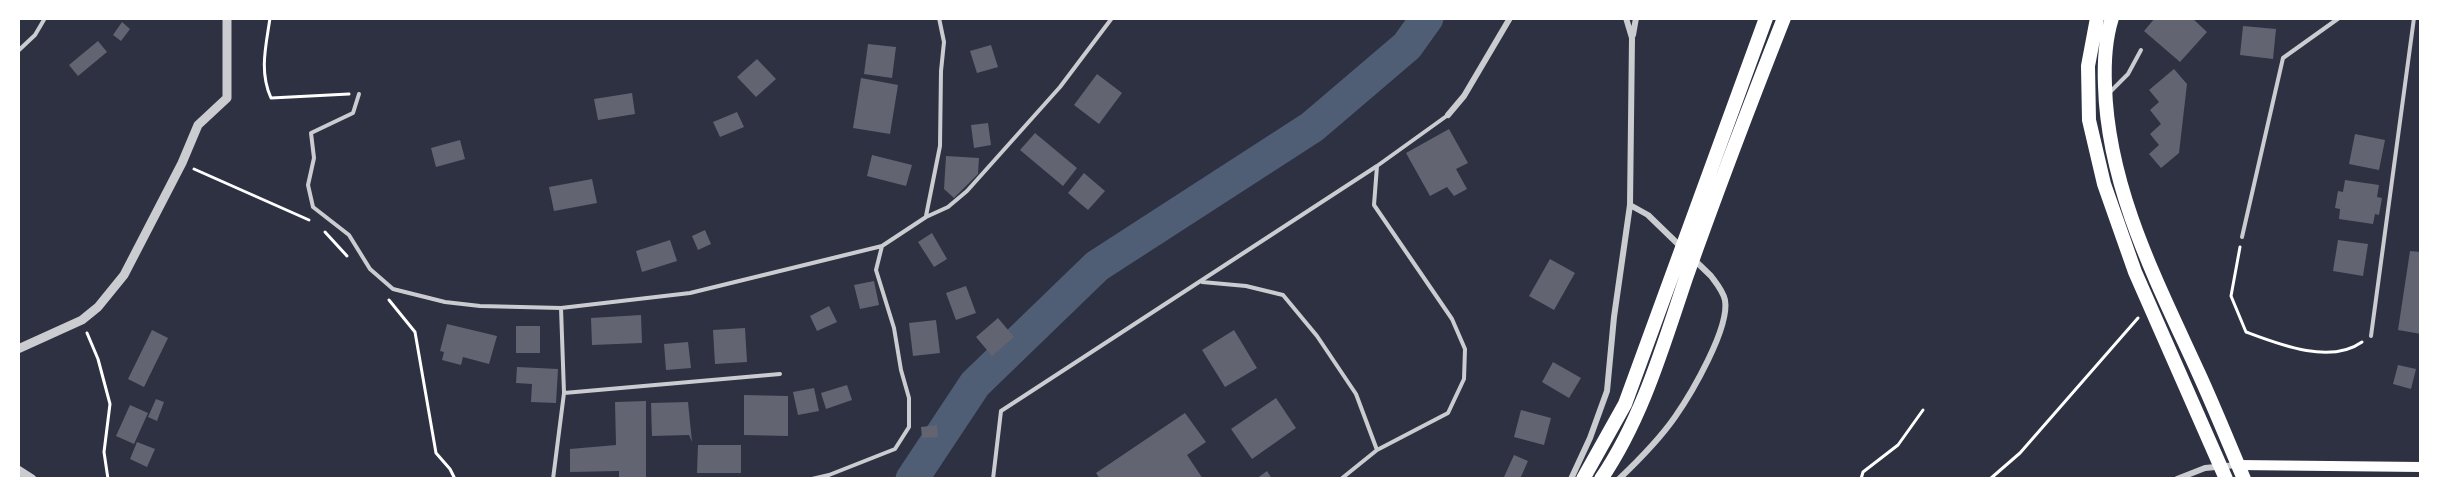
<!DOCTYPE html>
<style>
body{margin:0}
#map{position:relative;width:2439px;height:497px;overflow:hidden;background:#2d3142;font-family:"Fira Sans Condensed",sans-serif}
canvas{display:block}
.frame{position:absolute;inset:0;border:20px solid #fff;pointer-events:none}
</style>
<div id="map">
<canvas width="2439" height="497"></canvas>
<div class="frame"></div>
</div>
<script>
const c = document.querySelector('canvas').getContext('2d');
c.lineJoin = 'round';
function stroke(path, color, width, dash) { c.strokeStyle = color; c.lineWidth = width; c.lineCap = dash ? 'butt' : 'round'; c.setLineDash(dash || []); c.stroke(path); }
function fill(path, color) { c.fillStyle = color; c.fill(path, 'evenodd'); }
stroke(new Path2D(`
 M912,479l63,-95 122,-118 215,-139 95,-81 20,-28`), '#4f5d75', 33);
fill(new Path2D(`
 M2155,18h37l15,14 -27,30 -36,-31z
 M122,22l8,7 -9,12 -8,-6z
 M2243,26l33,3 -3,30 -33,-4z
 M98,41l9,11 -29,24 -9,-11z
 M868,44l28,3 -4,31 -28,-4z
 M991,45l7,22 -21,6 -7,-22z
 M757,59l19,20 -20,18 -19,-20z
 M2174,69l13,15 -8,69 -18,15 -12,-14 10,-9 -9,-11 11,-10 -11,-14 9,-8 -10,-12z
 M1097,74l25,19 -23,31 -25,-19z
 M861,78l37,7 -8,49 -37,-6z
 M632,93l3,21 -37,6 -4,-21z
 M737,112l7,15 -24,10 -7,-15z
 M988,123l3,22 -17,3 -3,-23z
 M1449,129l19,34 -12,6 11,20 -13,7 -7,-9 -17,9 -24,-43z
 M1035,133l42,35 -14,18 -43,-36z
 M2355,134l30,6 -6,30 -30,-6z
 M460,140l5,19 -29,8 -5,-19z
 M872,155l40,10 -6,21 -39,-10z
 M946,156l33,2 -1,16 -24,24 -10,-9z
 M1084,173l21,18 -17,19 -20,-17z
 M592,179l5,24 -43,8 -5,-24z
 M2345,180l34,5 -2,12 5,1 -3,17 -4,-1 -2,10 -34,-5 1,-10 -5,-1 3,-17 5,1z
 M705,230l6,14 -13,6 -6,-14z
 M932,233l15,26 -13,8 -16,-25z
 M670,240l7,21 -35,11 -6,-21z
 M2338,240l30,4 -5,32 -30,-5z
 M2410,251l11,1v82l-23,-4z
 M1550,259l25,14 -21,37 -25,-14z
 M874,281l5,24 -19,4 -6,-24z
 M966,286l10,27 -20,7 -10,-27z
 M829,306l8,16 -20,9 -7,-15z
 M641,315l1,28 -50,2 -1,-27z
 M998,318l16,19 -22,19 -16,-19z
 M936,320l4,33 -27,3 -4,-33z
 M447,324l50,12 -8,28 -26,-7 -2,8 -19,-5 2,-8 -4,-1z
 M516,326h24v27h-24z
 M745,328l2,34 -32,2 -2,-34z
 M152,330l16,8 -24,49 -16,-8z
 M1234,330l23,38 -32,19 -23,-37z
 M688,342l3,26 -25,2 -2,-26z
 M1553,362l28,16 -12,20 -27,-16z
 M2398,365l18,4 -5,20 -18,-5z
 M517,367l41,2 -2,34 -25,-1 1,-18 -16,-1z
 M847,385l5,15 -26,9 -5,-16z
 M814,388l5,23 -21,4 -5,-23z
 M744,395l44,1v40l-44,-1z
 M1276,398l20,30 -44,31 -21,-30z
 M156,399l8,3 -7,19 -9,-4z
 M646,401v78h-27v-8l-49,1v-23l46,-4 -1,-43z
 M688,402l4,40 -3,-7 -37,1 -1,-33z
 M130,405l18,8 -14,31 -18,-8z
 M1521,410l30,8 -7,27 -30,-8z
 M1185,413l21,29 -19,13 16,24h-103l-4,-6z
 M937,425l1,12 -16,1 -1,-11z
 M137,442l18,7 -8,18 -17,-8z
 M698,445h43v28h-44z
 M1514,455l14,6 -8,18 -16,-2z
 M1267,471l5,8h-16z`), '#626471');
stroke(new Path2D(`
 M270,18c-4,28 -11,53 1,80l78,-4
 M194,169l115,51
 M325,232l22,24
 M2240,247l-9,49 15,36c32,12 84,33 116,10
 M389,300l26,32 21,121 14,16 5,10
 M87,333l11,26 12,45 -6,48 4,27
 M1861,479l2,-7 35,-27 25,-35
 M1990,479l30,-26 118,-135`), '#fff', 3);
stroke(new Path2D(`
 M18,51l17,-16 10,-17
 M2110,92l18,-18 13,-24
 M359,94l-6,19 -42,20 3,25 -6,27 5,22 36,28 21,34 23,20 52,13 35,4 81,2 129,-15 192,-47 44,-29 22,-10 19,-16 93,-104 52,-69
 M926,216l14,-70 1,-75 3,-29 -5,-24
 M2242,237l41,-179 56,-40
 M1202,282l44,4 37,9 34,41 39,58 21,56 -36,29
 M2371,336l43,-318
 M564,393l216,-19
 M1377,450l71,-37 16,-34 1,-30 -13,-30 -78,-114 3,-39
 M553,479l11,-86 -3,-85
 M812,479l17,-4 66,-26 14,-22v-29l-8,-28 -7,-42 -18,-58 6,-24
 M993,479l8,-68 376,-245 71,-51`), '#caccd0', 4);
stroke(new Path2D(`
 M1633,35l3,-17
 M1448,115l16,-19 46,-78
 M1571,479l19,-41 17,-47 7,-74 16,-112 2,-167 -6,-20
 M1619,479c20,-19 40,-39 56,-62 16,-23 55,-89 50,-117 -2,-9 -8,-16 -14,-24l-63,-61 -18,-10
 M2177,479l28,-11 32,-3`), '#caccd0', 6);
stroke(new Path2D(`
 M18,349l64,-29 16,-13 26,-32 58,-112 16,-38 29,-27v-80
 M18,470l14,9`), '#caccd0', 9);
stroke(new Path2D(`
 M2238,465l183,2`), '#fff', 10);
stroke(new Path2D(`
 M2097,18l-9,48 1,54 15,64 31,88 91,207
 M2112,18c-7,22 -8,45 -7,68 3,103 52,196 94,288 16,35 30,70 45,105
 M1583,479l42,-75 141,-386
 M1601,479c41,-60 62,-133 85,-201 31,-87 64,-174 98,-260`), '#fff', 14);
</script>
